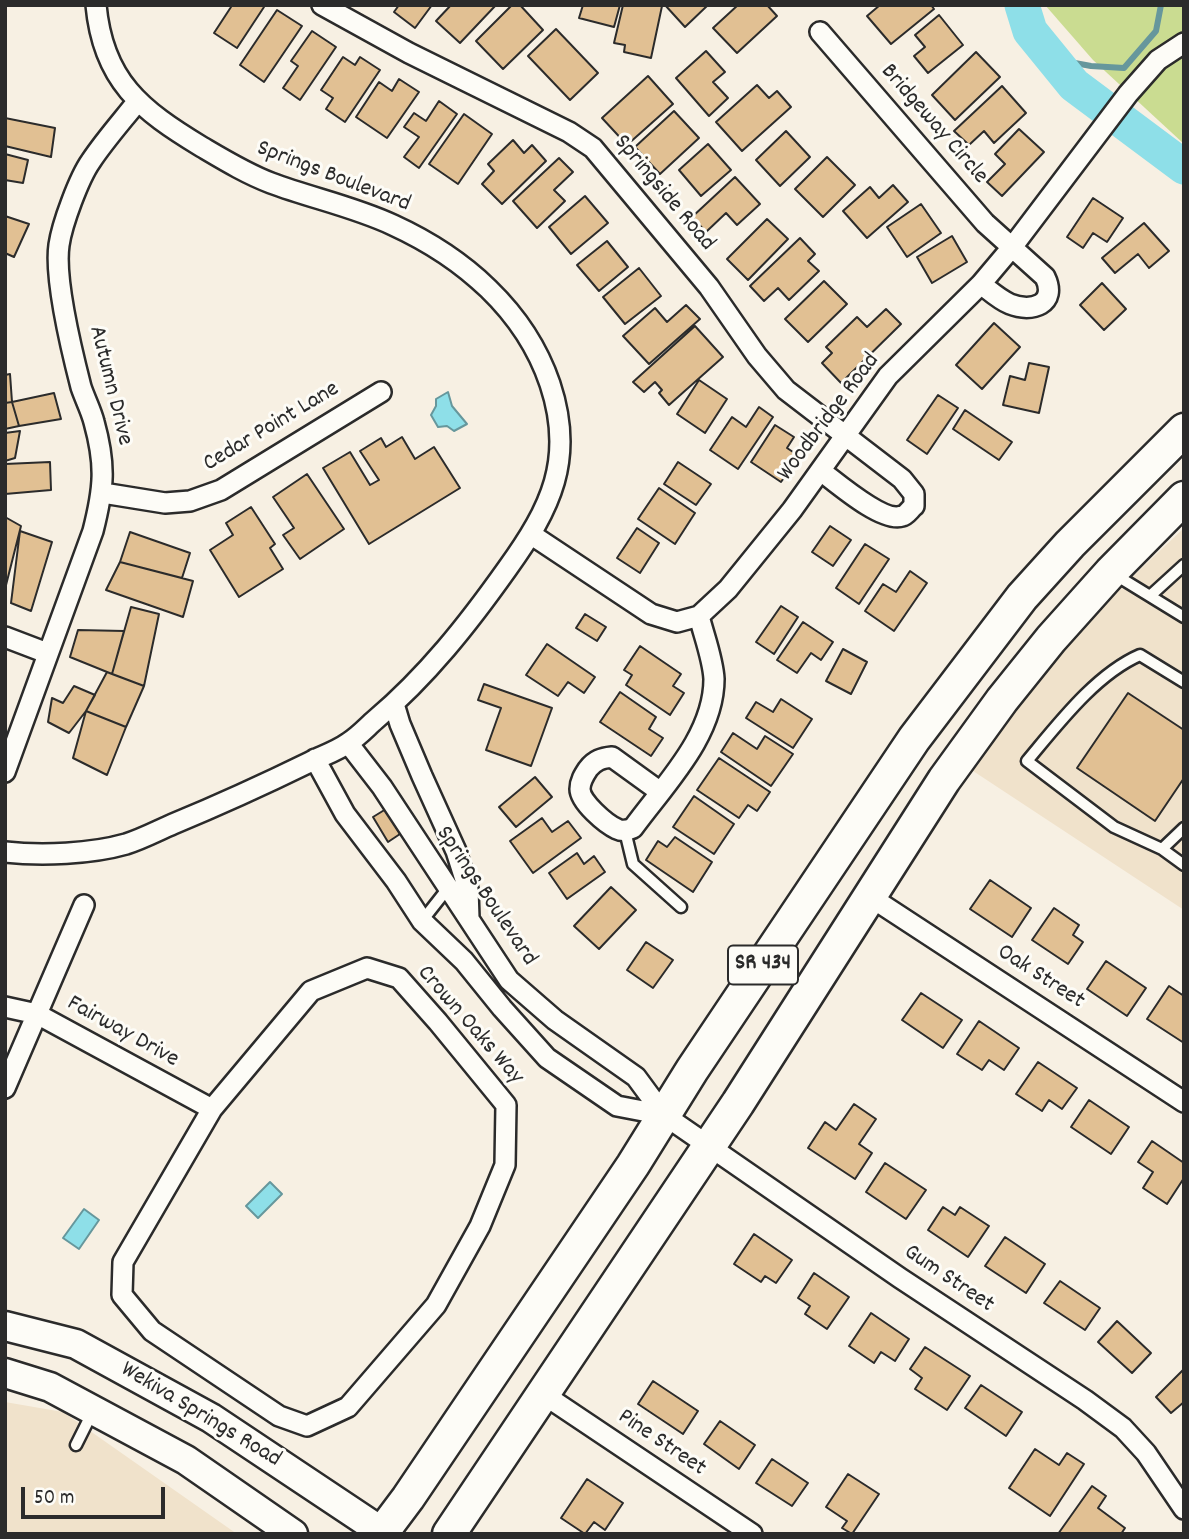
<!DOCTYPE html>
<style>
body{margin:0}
#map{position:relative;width:1189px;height:1539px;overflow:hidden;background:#f7f0e3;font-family:Dekko,sans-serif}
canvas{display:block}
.frame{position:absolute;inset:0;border:7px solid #2b2b2b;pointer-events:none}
.scale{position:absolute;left:21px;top:1487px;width:144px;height:32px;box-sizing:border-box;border:4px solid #2b2b2b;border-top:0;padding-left:9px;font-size:21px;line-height:24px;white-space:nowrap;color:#2b2b2b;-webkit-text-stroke:5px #fdfcf7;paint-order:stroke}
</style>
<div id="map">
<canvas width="1189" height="1539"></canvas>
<div class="frame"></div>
<div class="scale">50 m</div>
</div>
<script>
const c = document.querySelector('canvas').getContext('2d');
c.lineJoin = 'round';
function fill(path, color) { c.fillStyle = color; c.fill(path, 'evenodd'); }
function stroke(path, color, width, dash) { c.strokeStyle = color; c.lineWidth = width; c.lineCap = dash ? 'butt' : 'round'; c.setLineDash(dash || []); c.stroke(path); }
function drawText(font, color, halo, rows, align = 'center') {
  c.font = font + ' Dekko,sans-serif'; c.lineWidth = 6; c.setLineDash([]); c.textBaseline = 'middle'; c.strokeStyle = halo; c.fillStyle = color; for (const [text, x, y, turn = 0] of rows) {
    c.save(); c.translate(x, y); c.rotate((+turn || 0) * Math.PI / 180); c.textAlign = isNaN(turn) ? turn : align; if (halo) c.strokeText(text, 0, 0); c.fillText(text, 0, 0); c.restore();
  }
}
fill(new Path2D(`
 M1184,528v382l-217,-143 92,-121z
 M5,1402l58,10 174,122h-232z`), '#f0e2cb');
fill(new Path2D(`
 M1045,5h139v139l-91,-84z`), '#cadc91');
const water = new Path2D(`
 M448,392l4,14 15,18 -13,7 -7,-5 -9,1 -7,-12 5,-9v-7z
 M270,1182l12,12 -24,24 -12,-12z
 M84,1209l15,11 -20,29 -16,-11z`);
fill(water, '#8edfe8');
stroke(water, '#66979c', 2);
stroke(new Path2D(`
 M1053,59l38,7 33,2 32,-37 5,-26`), '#66979c', 6);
stroke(new Path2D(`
 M1022,5l8,26 44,54 110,82`), '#8edfe8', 35);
const building = new Path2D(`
 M229,5h32l3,2 -27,41 -23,-15 17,-26z
 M399,5h33l-17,23 -21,-16z
 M451,5h45l-36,38 -24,-22z
 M512,5h8l23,25 -40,39 -27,-28z
 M583,5h37l-6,22 -35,-9z
 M623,5l39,1 -11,52 -27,-6 1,-7 -11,-2z
 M665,5h43l-23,22z
 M738,5h29l10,11 -40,37 -24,-25z
 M880,5h51l3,4 -43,35 -24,-28z
 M277,10l25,16 -38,56 -24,-17z
 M939,15l24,30 -35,28 -14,-17 11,-9 -10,-12z
 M556,29l42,44 -28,27 -42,-44z
 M312,31l24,16 -36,53 -17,-12 15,-22 -7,-5z
 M706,51l19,21 -12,10 15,16 -19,18 -33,-38z
 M976,52l24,25 -45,43 -23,-25z
 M343,57l12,8 5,-8 20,13 -35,52 -19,-13 7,-11 -12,-8z
 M648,76l25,28 -46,41 -25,-27z
 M399,79l20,13 -32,46 -31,-21 23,-35 13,9z
 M757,85l12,13 8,-7 14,16 -49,44 -26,-29z
 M1002,86l24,27 -32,30 -10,-12 -15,14 -15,-14z
 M439,101l18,13 -38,54 -15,-11 15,-20 -15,-10 10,-14 12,8z
 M674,111l25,27 -39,36 -25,-27z
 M464,114l28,20 -34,50 -29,-20z
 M5,118l50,10 -4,29 -46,-11z
 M1019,129l25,23 -42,44 -15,-14 18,-18 -10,-10z
 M786,131l24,26 -30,29 -24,-26z
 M513,140l11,13 8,-8 14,16 -44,43 -20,-20 12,-13 -6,-7z
 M708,144l23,26 -30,26 -22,-26z
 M5,154l23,6 -5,23 -18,-3z
 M827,157l28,28 -32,32 -28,-28z
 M559,158l14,14 -19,18 11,11 -28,27 -24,-27z
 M735,177l25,27 -23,21 -11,-12 -20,19 -14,-15z
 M893,185l15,17 -41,36 -24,-27 27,-24 9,11z
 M585,196l23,27 -37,31 -22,-27z
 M1093,198l30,20 -16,24 -14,-9 -10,15 -16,-11z
 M921,204l20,29 -34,24 -20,-30z
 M5,216l24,8 -15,33 -9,-4z
 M767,219l21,20 -40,41 -21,-21z
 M1144,223l25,28 -20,17 -11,-14 -23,19 -13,-15z
 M952,236l15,26 -35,21 -15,-26z
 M800,238l15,16 -7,7 11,10 -30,29 -11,-12 -14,13 -14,-15z
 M607,241l21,26 -29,24 -22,-26z
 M639,268l22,28 -36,28 -22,-27z
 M824,281l23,23 -39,38 -23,-23z
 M1102,283l24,26 -22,21 -24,-25z
 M686,305l14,14 -51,45 -26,-28 32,-28 12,14z
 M886,309l15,15 -60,59 -19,-20 10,-10 -6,-6 31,-30 10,10z
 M994,323l26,24 -38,42 -26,-24z
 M695,326l28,31 -54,48 -10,-12 3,-3 -7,-8 -11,10 -11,-10z
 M1029,363l20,4 -10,46 -36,-8 7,-29 15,4z
 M10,374l2,28 -7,1v-28z
 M699,380l28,19 -22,34 -28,-19z
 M54,393l7,26 -42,7 -7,-24z
 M938,395l20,13 -31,46 -20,-14z
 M12,402l7,24 -14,3v-26z
 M759,407l14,10 -35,52 -28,-19 22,-33 14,10z
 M965,410l47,32 -13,18 -46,-31z
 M775,425l19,12 -7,11 12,8 -18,26 -30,-20z
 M20,431l-5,27 -10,3v-28z
 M402,437l13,22 19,-12 26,41 -91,56 -46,-76 27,-16 20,33 9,-5 -19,-29 21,-13 5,9z
 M50,462l1,28 -46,4v-30z
 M678,462l33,22 -15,21 -32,-21z
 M307,474l37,55 -44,30 -17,-24 11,-7 -21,-31z
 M659,488l36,25 -20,31 -37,-25z
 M251,507l24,37 -5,4 13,21 -44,28 -29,-47 23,-15 -7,-12z
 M5,517l16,9 -16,63z
 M830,526l21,14 -18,26 -21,-14z
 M637,528l22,15 -19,30 -23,-15z
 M20,531l32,11 -21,69 -20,-8z
 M130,532l60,21 -8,25 -62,-16z
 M865,544l24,15 -30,45 -23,-16z
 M120,562l73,19 -10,36 -77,-27z
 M910,571l17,12 -33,48 -29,-20 18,-27 13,8z
 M781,606l17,11 -24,37 -18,-12z
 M131,607l28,7 -15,72 -32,-12z
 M585,614l21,13 -9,14 -21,-13z
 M803,622l30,20 -12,18 -10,-7 -14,20 -20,-13z
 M78,630l46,1 -12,43 -42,-17z
 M547,644l48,33 -11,16 -16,-11 -10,14 -32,-21z
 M640,646l41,28 -8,12 11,7 -14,22 -44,-30 6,-10 -8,-5z
 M843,649l24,13 -16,32 -25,-13z
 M107,672l37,14 -18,41 -40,-16z
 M484,684l68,24 -21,58 -45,-16 15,-42 -23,-8z
 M74,686l21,9 -9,16 -17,22 -21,-11 4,-24 11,5z
 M620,692l36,25 -7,12 14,9 -12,18 -51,-34z
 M1128,693l56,37v48l-29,43 -78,-53z
 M781,699l31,20 -19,29 -47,-30 10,-16 17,10z
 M86,711l40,16 -19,48 -34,-17z
 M733,733l24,16 8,-13 28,18 -22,32 -50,-34z
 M719,758l51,34 -13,19 -9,-6 -9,13 -42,-28z
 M535,777l17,20 -36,30 -17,-20z
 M694,796l40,28 -20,30 -41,-27z
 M386,809l14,25 -12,8 -15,-25z
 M542,818l10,14 16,-11 13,17 -48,35 -23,-32z
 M675,837l37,25 -19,30 -47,-32 12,-19 9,6z
 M577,853l7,11 10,-8 11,16 -38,27 -18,-26z
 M990,880l41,28 -19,29 -42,-28z
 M611,887l25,23 -37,39 -25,-23z
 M1054,908l25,17 -6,10 10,7 -15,22 -36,-24z
 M646,942l27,18 -20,28 -26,-18z
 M1106,961l40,27 -19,28 -40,-27z
 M1169,986l15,10v47l-37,-24z
 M921,993l41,27 -19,28 -41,-28z
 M979,1021l40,27 -15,22 -15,-10 -7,10 -25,-16z
 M1038,1062l39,26 -15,21 -13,-9 -7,11 -26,-17z
 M1089,1100l40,27 -18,27 -40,-27z
 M854,1104l22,15 -17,25 13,9 -17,26 -47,-31 17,-26 11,8z
 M1152,1141l32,22v15l-17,26 -24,-16 10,-16 -15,-10z
 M885,1163l41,27 -20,29 -40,-27z
 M943,1207l12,8 5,-8 29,19 -21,31 -40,-27z
 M754,1234l38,26 -16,23 -11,-7 -4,6 -27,-18z
 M1005,1237l40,27 -19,29 -41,-27z
 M814,1273l35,24 -22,32 -22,-15 5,-8 -12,-8z
 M1060,1281l40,27 -15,22 -41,-27z
 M871,1313l38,26 -14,22 -14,-9 -7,11 -25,-17z
 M1117,1321l34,32 -19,20 -34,-31z
 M925,1347l45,29 -23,34 -32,-21 7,-11 -12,-9z
 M1184,1369v33l-13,11 -15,-16z
 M653,1381l45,30 -15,23 -45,-30z
 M981,1385l41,27 -16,24 -41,-28z
 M720,1421l35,24 -16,24 -35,-25z
 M1035,1449l24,16 8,-12 17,11 -34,52 -41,-28z
 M772,1459l36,24 -16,23 -36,-23z
 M848,1474l31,20 -27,40 -10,-6 5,-7 -21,-14z
 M587,1479l36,24 -18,27 -11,-8 -9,12 -24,-16z
 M1092,1486l14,10 -8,12 27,20 -4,6h-63z`);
fill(building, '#e1c093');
stroke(building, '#2b2b2b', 2);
const service = new Path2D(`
 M1114,574l70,43
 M1150,596l34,-31
 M1184,682l-44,-27c-44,19 -82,69 -113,106l87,66 48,22 22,-21
 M625,831l8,33 48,43
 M1162,849l22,16
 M422,921l26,-33
 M76,1445l17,-34`);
const minor = new Path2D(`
 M322,5l87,48 160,79 24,16 116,139 48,69 29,34 116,89 12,15v12c-4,3 -7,9 -12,10 -19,7 -65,-33 -81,-45
 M820,32l165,191 60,54c13,27 -13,36 -35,27 -10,-4 -20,-13 -29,-20
 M103,493l62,10 25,-2 31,-11 160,-98
 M532,535l119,79 26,8 22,-6 29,-27 64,-79 96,-134 93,-92 32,-38 115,-152 30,-34 26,-17
 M5,637l42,16
 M394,704l6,20 22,52 34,75 12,38 1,29
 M348,743l34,44 127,193 46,40 81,57 28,38 236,163 185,122 38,28 23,25 38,56
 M315,759l30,55 51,67 26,40 42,40 38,47 45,50 70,48 47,9
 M5,772l88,-241c11,-43 13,-66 1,-109 -3,-12 -9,-23 -13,-35 -9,-35 -27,-108 -22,-142 3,-21 20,-67 32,-84 14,-21 31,-40 46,-59
 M659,791l-47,-34c-10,1 -17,3 -24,12 -4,6 -8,12 -8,20 0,13 26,35 37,40 6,3 11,1 16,-1 32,-44 81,-92 81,-149 -1,-20 -10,-43 -15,-63
 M5,852c37,4 86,2 121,-8 16,-5 31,-13 47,-20 46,-19 92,-40 137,-62 12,-6 27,-11 38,-19 10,-6 19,-16 27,-23 52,-44 93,-96 132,-151 44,-61 68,-110 43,-185 -25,-74 -87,-127 -157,-159 -38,-18 -82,-27 -122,-42 -24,-9 -47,-23 -69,-36 -61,-37 -99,-66 -106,-142
 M869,896l315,206
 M367,968l32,10 39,44 68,83 -1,60 -25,61 -44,79 -88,102 -41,19 -28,-10 -127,-85 -30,-36 1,-33 89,-153 99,-118z
 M5,1007l32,7 175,95
 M5,1088l79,-183
 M543,1394l209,140`);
const secondary = new Path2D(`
 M5,1326l71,18 135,74 174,116
 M5,1373l45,14 136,73 107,74`);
const primary = new Path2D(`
 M381,1534l27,-36 225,-333 59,-95 222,-331 108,-142 48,-53 114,-114
 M449,1534l289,-431 206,-323 58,-80 49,-61 60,-67 73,-74`);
stroke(service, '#2b2b2b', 15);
stroke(minor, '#2b2b2b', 24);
stroke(secondary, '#2b2b2b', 33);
stroke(primary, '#2b2b2b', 37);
stroke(service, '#fdfcf7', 10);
stroke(minor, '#fdfcf7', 19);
stroke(secondary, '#fdfcf7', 28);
stroke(primary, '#fdfcf7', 32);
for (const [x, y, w] of [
 [763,965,70]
]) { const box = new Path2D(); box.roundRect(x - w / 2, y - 19.5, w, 39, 5); c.fillStyle = '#fdfcf7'; c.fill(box); stroke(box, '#2b2b2b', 2); }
drawText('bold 23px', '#2b2b2b', null, [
 ["SR 434",763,965]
]);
drawText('24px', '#2b2b2b', '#fdfcf7', [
 ["Bridgeway Circle",933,125,49],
 ["Springs Boulevard",333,178,21],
 ["Springside Road",663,194,50],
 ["Autumn Drive",109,386,76],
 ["Woodbridge Road",830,418,-53],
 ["Cedar Point Lane",272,428,-31],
 ["Springs Boulevard",485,897,56],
 ["Oak Street",1040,978,33],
 ["Crown Oaks Way",469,1026,49],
 ["Fairway Drive",122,1033,29],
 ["Gum Street",948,1280,34],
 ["Wekiva Springs Road",200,1416,31],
 ["Pine Street",661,1444,34]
]);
</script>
